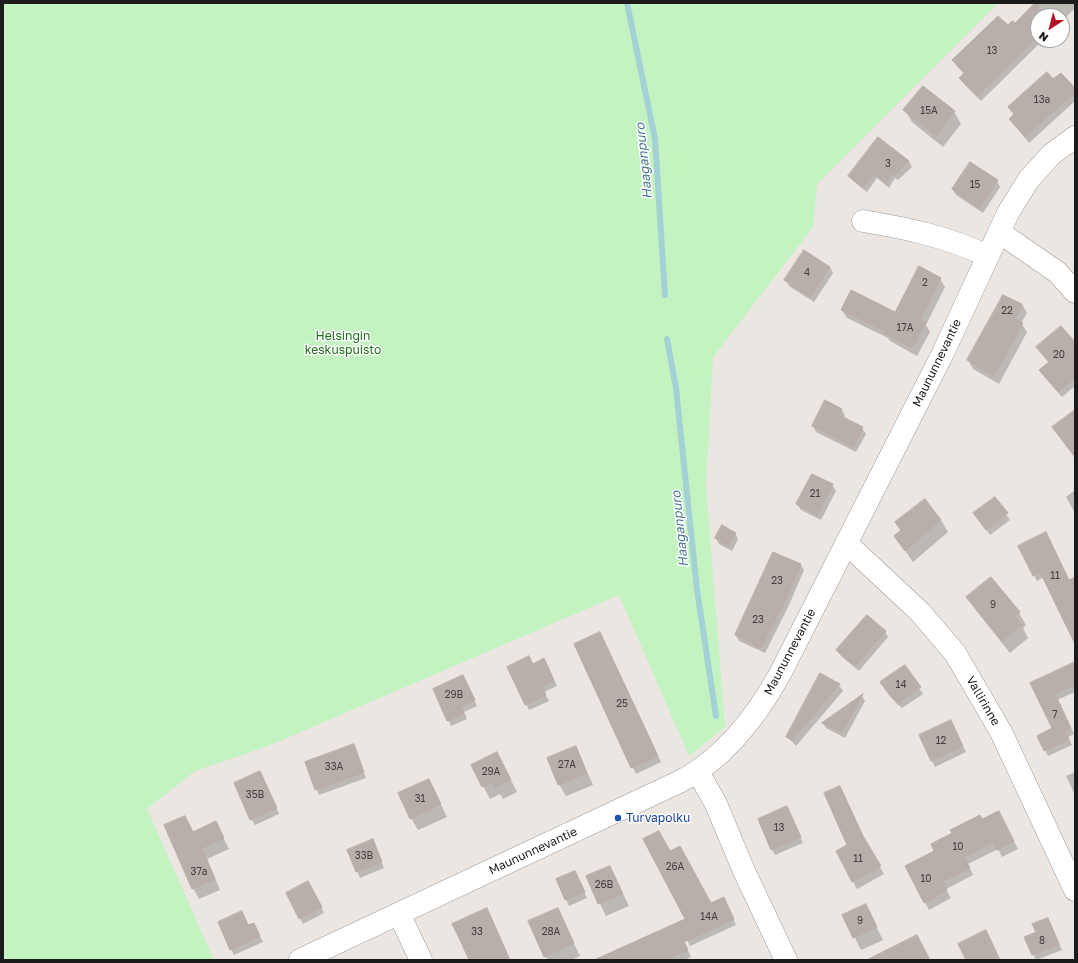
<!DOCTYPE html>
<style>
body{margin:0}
#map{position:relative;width:1078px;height:963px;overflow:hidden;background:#ebe6e1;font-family:"Golos Text",sans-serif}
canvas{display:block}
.frame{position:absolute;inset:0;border:4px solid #1b1b1b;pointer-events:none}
.north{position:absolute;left:1030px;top:8px;width:40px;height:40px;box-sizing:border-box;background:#fff;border:1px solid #a4a4a4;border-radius:50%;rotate:216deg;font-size:11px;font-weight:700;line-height:16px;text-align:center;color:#1b1b1b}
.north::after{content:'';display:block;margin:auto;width:14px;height:18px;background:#b31227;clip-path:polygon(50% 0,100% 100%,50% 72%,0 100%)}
</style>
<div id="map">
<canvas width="1078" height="963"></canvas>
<div class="frame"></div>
<div class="north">N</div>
</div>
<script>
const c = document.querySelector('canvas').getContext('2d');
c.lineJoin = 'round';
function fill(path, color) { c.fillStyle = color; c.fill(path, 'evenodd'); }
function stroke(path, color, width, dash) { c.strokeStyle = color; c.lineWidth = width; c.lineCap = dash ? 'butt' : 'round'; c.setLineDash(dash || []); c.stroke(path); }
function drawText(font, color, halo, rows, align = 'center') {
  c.font = font + ' "Golos Text",sans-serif'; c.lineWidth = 3; c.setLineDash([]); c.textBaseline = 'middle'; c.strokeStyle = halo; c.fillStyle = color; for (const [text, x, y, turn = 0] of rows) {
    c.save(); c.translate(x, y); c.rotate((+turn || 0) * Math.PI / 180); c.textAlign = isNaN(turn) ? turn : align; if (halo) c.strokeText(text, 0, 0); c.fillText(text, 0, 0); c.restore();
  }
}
fill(new Path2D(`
 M3,3h995l-181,181 -4,43 -100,130 -7,129 19,241 -36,29 -70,-161 -351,151 -73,25 -48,38 67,151h-211z`), '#c2f3c0');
fill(new Path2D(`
 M1037,3h38v5l-13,13v-5h-24v24h5l-62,61 -17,-17 -4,-6 4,-4 -11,-13 61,-37z
 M1053,81l22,9v11l-46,42 -19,-24 5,-4 -5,-8z
 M905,110l49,2 7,12 -18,23 -31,-25z
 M879,138l30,23 3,6 -14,13 -3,-2 -6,10 -12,-10 -10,14 -14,-11 -3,-5z
 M997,181l3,6 -17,26 -27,-18 -3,-5z
 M830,267l3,6 -19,29 -25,-16 -3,-6z
 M940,279l5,8 -19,38 4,7 -13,24 -27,-15 -2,-3 -41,-20 -5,-8 54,3z
 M1022,304l5,9 -6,10 6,9 -28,52 -26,-15 -5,-9z
 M1075,344v42l-13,11 -18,-21 5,-13 -11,-16z
 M826,402l16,8 3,6 -1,2 18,10 4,6 -10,18 -40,-20 -3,-6z
 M1075,412v46l-22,-31z
 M832,485l4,6 -15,29 -20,-10 -4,-6z
 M1075,490v23l-9,-16z
 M995,498l15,22 -20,15 -15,-21z
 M941,520l7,12 -35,30 -18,-26 6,-5 -5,-8z
 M735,533l3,6 -6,12 -13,-7 -3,-6z
 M1020,546l49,35 6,-3v45l-31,-46 -7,4z
 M801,565l3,5 -15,35 -24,48 -26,-12 -3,-6z
 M991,578l28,35 7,12 -3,3 5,10 -18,15 -35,-44 -7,-12z
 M885,631l3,6 -29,34 -18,-15 -4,-6z
 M603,639l58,123 -25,12 -61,-129z
 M1075,663v29l-18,8 17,34 -6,3 4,8 -24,11 -3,-6 8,-21 -22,-45z
 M533,665h14l10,21 -13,6 5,9 -20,9 -21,-43z
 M904,666l19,28 -21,14 -6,-5 -11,-15z
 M821,675l18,10 4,6 -47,55 -8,-9z
 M466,682l11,24 -13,6 3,7 -16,7 -17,-36z
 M862,696l3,5 -20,37 -19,-10 -3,-5z
 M954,727l12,25 -31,15 -15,-31z
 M353,745l13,33 -47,17 -13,-33z
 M576,747l17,38 -27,11 -7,-12z
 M497,753l20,39 -14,7 -3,-5 -10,5 -18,-34z
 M1075,772v23l-9,-19z
 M263,778l16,36 -24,11 -4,-6z
 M429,780l18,37 -29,13 -7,-12z
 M840,787l27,57 17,30 -27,15 -20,-37 11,-7z
 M790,813l13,30 -28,12 -3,-6z
 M185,817l8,16h28l8,16 -22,10 13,31 -21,9 -6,-11z
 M982,820h21l15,29 -16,8 -4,-8 -30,15 5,11 -27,14 5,9 -22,12 -4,-8 11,-51z
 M375,846l9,22 -24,10 -12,-28z
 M669,853l42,52 16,-1 9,21 -46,21 -11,-23 8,-3z
 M610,867l19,39 -23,10 -19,-39z
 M575,872l12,26 -18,8 -12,-27z
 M311,888l13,25 -21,11 -3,-6z
 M866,906l17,34 -22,10 -17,-34z
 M558,910l22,46 -9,4h-23l-3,-4z
 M242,912l7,14 8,4 6,12 -29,13 -3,-6z
 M1051,925l11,25 -26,10 -10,-22z
 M682,937l9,20 -6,3h-73z`), '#0003');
stroke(new Path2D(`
 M627,3l28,136 10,156
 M667,339l9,49 21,202 19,126`), '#a4d1d6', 6);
const building = new Path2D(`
 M1035,3h3v34l-61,59 -18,-18 5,-5 -12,-13 46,-44 10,9 4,-4 3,2z
 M1047,72l6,7 8,-6 14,15v4l-50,45 -16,-18 5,-5 -6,-7z
 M923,86l32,25 -19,25 -33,-26z
 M878,137l31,24 -14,14 -3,-2 -6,10 -12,-10 -11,14 -15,-11z
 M970,162l28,18 -19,28 -27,-19z
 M804,250l26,17 -20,30 -26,-17z
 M919,266l22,12 -21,42 6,3 -14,25 -28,-15 1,-2 -44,-21 10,-20 44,22z
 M1003,295l19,9 -7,15 8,4 -29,53 -27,-16z
 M1061,326l14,16v36l-17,14 -19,-22 10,-8 -13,-15z
 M825,400l17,9 -3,6 24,12 -10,20 -41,-21z
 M1075,410v47l-23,-30z
 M812,474l21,10 -16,31 -21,-11z
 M995,497l13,16 -22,17 -13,-17z
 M925,499l16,21 -36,31 -11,-15 7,-6 -6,-8z
 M722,525l14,8 -8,13 -13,-8z
 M1046,532l23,48 6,-3v67l-35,-72 -7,4 -15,-30z
 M773,552l28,12 -15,35 -25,49 -26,-13z
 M991,577l29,35 -5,4 7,9 -20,16 -36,-44z
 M867,615l19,16 -31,35 -19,-16z
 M600,632l58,124 -27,12 -57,-124z
 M529,656l4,8 11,-6 10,22 -12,6 4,9 -21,10 -18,-38z
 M1075,662v22l-20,10 16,34 -6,3 4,8 -25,12 -7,-15 15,-8 -22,-45z
 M905,665l16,22 -23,16 -7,-6 -11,-15z
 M820,673l20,11 -48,56 -6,-3z
 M463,675l12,25 -14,6 3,7 -17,8 -14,-32z
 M863,694l-21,39 -20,-10z
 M951,720l12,26 -32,15 -12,-26z
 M354,744l10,28 -49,18 -10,-28z
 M576,746l11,27 -29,12 -11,-27z
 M497,752l14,28 -16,7 -2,-5 -11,5 -11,-22z
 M260,771l17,37 -27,12 -16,-37z
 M429,779l12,25 -31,15 -12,-26z
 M840,786l23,50 18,30 -29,16 -16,-31 11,-6 -23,-52z
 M787,806l14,31 -30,13 -13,-31z
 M999,811l15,30 -17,9 -4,-8 -29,15 6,11 -27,13 4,9 -23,13 -19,-37 29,-15 -3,-7 21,-11 -2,-3 30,-15 2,4z
 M185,816l8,16 23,-11 8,17 -22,10 13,31 -23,10 -28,-64z
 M659,831l11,20 10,-5 31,57 13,-6 10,22 -50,23 4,8 -21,10h-73l91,-41 -42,-80z
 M373,839l9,23 -26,10 -9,-22z
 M610,866l13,28 -25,10 -12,-28z
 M575,871l10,21 -20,8 -9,-21z
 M308,881l14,26 -23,12 -13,-26z
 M866,904l11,23 -24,11 -11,-23z
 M487,908l23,52h-41l-9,-20 -8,-16z
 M558,908l16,35 -30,14 -16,-36z
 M242,911l6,14 6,-2 6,13 -30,14 -12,-28z
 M1048,918l11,26 -27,11 -8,-18 12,-5 -4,-8z
 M986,930l14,30h-34l-8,-16z
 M917,935l13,25h-63z`);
fill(building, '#b8afab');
stroke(building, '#bbaca5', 1);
const minor = new Path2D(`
 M863,221c42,7 86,16 124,35
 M999,232l58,40 18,20
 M846,543l74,69 35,41 46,79 74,158
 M698,772l18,32 28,67 42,89
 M399,914l22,46
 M300,960l381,-179c45,-24 76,-65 100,-109l162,-319 65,-140 21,-34 23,-25 23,-17`);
stroke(minor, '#9c9c9c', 23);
stroke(minor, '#fff', 22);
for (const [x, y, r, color] of [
 [618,818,4,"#1a4fb4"]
]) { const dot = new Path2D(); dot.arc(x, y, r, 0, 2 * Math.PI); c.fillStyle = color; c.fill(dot); stroke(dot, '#fff', 1.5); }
drawText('10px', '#42403f', null, [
 ["13",992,51],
 ["13a",1042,100],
 ["15A",929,111],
 ["3",888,164],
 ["15",975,185],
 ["4",807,273],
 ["2",925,283],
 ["22",1007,311],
 ["17A",905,328],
 ["20",1059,355],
 ["21",815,494],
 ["11",1055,576],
 ["23",777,581],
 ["9",993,605],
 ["23",758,620],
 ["14",901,685],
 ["29B",454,695],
 ["25",622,704],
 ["7",1055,715],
 ["12",941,741],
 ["27A",567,765],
 ["33A",334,767],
 ["29A",491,772],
 ["35B",255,795],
 ["31",420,799],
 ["13",779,828],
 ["10",958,847],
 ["33B",364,856],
 ["11",858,859],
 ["26A",675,867],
 ["37a",199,872],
 ["10",926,879],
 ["26B",604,885],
 ["14A",709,917],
 ["9",860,921],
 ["33",477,932],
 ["28A",551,932],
 ["8",1042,941]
]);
drawText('12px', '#196d14', '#fff', [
 ["Helsingin",343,336],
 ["keskuspuisto",343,350]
]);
drawText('12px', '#1b1b1b', '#fff', [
 ["Maununnevantie",937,363,-64],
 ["Maununnevantie",790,652,-62],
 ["Vallirinne",983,701,60],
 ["Maununnevantie",533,851,-25]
]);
drawText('12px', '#164399', '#fff', [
 ["Turvapolku",626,818]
], 'left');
drawText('italic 13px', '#4b7892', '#fff', [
 ["Haaganpuro",644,161,-96],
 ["Haaganpuro",680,529,-96]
]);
</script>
